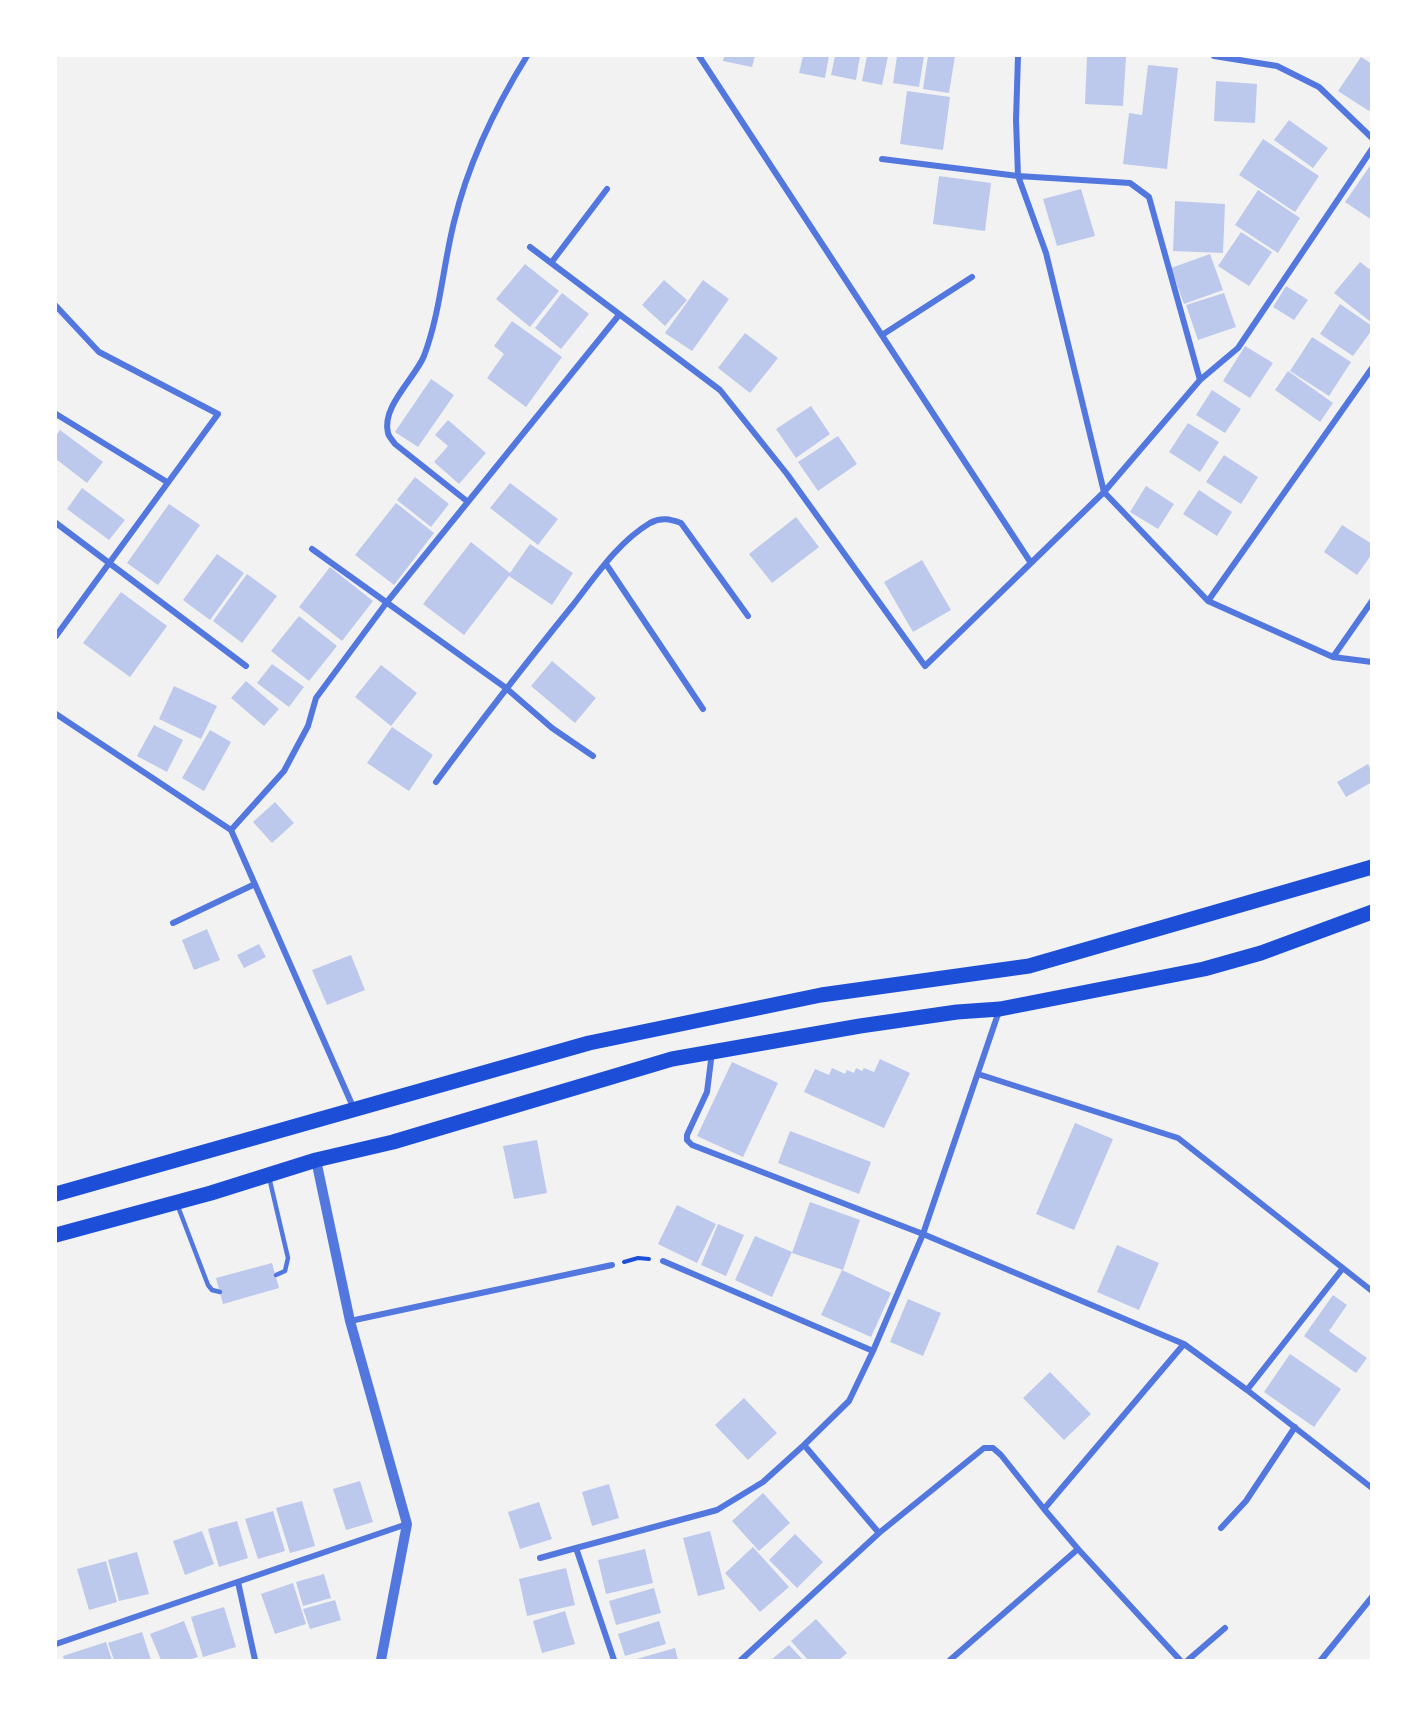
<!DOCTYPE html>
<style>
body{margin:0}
#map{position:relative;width:1427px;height:1716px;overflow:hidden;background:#f2f2f2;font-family:"Alegreya Sans",sans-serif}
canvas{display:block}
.frame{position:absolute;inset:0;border:57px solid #fff;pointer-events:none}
</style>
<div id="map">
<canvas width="1427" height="1716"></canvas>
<div class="frame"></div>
</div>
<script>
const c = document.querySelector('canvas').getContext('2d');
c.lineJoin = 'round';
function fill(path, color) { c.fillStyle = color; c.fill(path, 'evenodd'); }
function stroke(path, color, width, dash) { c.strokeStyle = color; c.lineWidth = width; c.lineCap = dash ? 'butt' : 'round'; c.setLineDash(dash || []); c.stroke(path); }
fill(new Path2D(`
 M724,56h31l-3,11 -29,-6z
 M803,56h26l-4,22 -26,-5z
 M835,56h25l-4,24 -25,-5z
 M867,56h21l-6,29 -20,-4z
 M897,56h27l-5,31 -26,-4z
 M928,56h27l-6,37 -26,-4z
 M1087,56l39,1 -3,49 -38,-2z
 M1361,57l11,7v42l-3,5 -31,-20z
 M1148,65l30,3 -11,101 -44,-5 6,-51 13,2z
 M1216,81l41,3 -2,39 -41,-2z
 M907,91l43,6 -7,53 -43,-6z
 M1289,120l39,28 -15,20 -39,-28z
 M1263,139l56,37 -24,36 -56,-37z
 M1372,163v57l-27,-18z
 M939,176l52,7 -6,48 -52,-7z
 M1081,189l14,47 -38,10 -14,-47z
 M1258,190l42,28 -22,35 -43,-28z
 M1175,201l50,3 -2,49 -50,-2z
 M1241,232l31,20 -23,34 -31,-20z
 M1210,254l13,36 -39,14 -13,-36z
 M1360,262l12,9v52l-38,-30z
 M525,264l34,27 -29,36 -34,-28z
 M664,280l23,20 -22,26 -23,-21z
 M703,280l26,19 -37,52 -27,-18z
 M1286,286l22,14 -14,20 -21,-13z
 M562,293l27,21 -28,35 -26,-21z
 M1224,293l12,34 -38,13 -12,-35z
 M1340,304l32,22v4l-19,26 -33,-22z
 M512,321l50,36 -36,50 -39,-29 17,-24 -10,-8z
 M745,333l33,25 -28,35 -32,-25z
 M1312,337l39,25 -22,34 -39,-25z
 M1245,346l28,17 -23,35 -27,-17z
 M1288,371l45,32 -13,19 -45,-32z
 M431,379l23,16 -36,52 -23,-15z
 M1212,390l29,19 -16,24 -29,-18z
 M811,406l19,28 -34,24 -20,-29z
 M448,420l38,33 -27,31 -25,-22 14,-16 -13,-11z
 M1188,423l31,19 -19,30 -31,-20z
 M60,430l43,32 -16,21 -31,-24v-23z
 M838,436l19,28 -39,27 -20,-29z
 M1224,455l34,22 -17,27 -35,-22z
 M415,477l34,27 -18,23 -34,-27z
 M510,483l48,36 -20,26 -48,-37z
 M1146,486l28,18 -16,25 -28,-17z
 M82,488l43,32 -16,20 -42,-31z
 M1199,490l33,22 -15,24 -34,-22z
 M396,503l38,30 -40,52 -39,-30z
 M169,504l31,21 -42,60 -31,-22z
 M796,517l23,30 -47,36 -23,-29z
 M1342,525l30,19v10l-15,21 -33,-23z
 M471,542l39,31 20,-29 43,29 -21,32 -43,-29 -45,59 -41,-31z
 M217,554l27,19 -34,47 -27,-20z
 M922,560l29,50 -38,22 -29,-50z
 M330,567l43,34 -31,40 -43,-34z
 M247,574l30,22 -35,47 -29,-22z
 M121,592l46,34 -37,51 -47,-34z
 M299,616l38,30 -28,35 -38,-30z
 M552,661l44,37 -21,25 -44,-37z
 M272,664l32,23 -15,20 -32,-24z
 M381,665l36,28 -26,33 -36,-29z
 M246,681l33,28 -15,17 -33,-28z
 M174,686l43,20 -16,33 -42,-20z
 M154,725l29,15 -16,32 -30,-16z
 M392,727l41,28 -24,36 -42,-28z
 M210,730l21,12 -27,49 -22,-13z
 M1368,764l4,8v10l-26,15 -9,-15z
 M275,802l19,21 -22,20 -19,-21z
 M207,929l13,31 -26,10 -12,-30z
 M259,944l7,13 -22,11 -7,-13z
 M351,955l14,35 -38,15 -15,-35z
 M880,1059l30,14 -26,55 -80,-36 11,-23 14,6 3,-7 13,6 2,-4 7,3 2,-5 6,3 2,-3 10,4z
 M732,1062l46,21 -35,74 -46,-21z
 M1075,1123l38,16 -39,91 -38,-16z
 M790,1131l81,31 -12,32 -81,-31z
 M537,1140l10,53 -33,6 -11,-53z
 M810,1202l50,18 -17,50 -51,-17z
 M677,1205l39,19 -19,39 -39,-19z
 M718,1224l26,11 -18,41 -25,-11z
 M755,1236l37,16 -20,45 -37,-17z
 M1117,1245l42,18 -20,47 -42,-18z
 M272,1263l7,25 -56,16 -7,-26z
 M842,1270l49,23 -20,44 -50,-22z
 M1333,1295l14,10 -18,26 38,27 -11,15 -52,-37z
 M908,1299l33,14 -18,43 -33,-14z
 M1290,1354l51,35 -27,38 -50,-35z
 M1050,1372l41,42 -27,26 -41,-42z
 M744,1398l33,35 -29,27 -33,-35z
 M360,1481l13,41 -27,8 -13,-41z
 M609,1484l10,34 -27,8 -10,-34z
 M763,1493l27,30 -31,28 -27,-30z
 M302,1501l13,45 -25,7 -14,-45z
 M539,1502l13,37 -32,10 -12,-37z
 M273,1511l12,40 -27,8 -13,-40z
 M237,1521l11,37 -29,9 -11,-38z
 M202,1531l12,33 -29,11 -12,-34z
 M710,1531l15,58 -27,7 -15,-58z
 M795,1534l28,28 -26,26 -28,-28z
 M753,1547l36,40 -29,25 -35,-39z
 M645,1549l8,34 -47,11 -8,-34z
 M137,1552l12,42 -30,7 -11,-41z
 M106,1561l11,41 -28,8 -12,-41z
 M566,1568l9,37 -48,11 -8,-37z
 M324,1574l7,24 -28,8 -7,-24z
 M293,1583l13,41 -31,10 -14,-40z
 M654,1588l7,25 -45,12 -7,-24z
 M335,1600l6,20 -31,9 -7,-20z
 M224,1607l12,40 -33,10 -12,-40z
 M565,1611l10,33 -33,9 -9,-32z
 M816,1619l31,34 -8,7h-31l-17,-19z
 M184,1621l14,36 -10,3h-27l-11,-26z
 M659,1621l7,23 -41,12 -7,-22z
 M142,1632l9,28h-37l-6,-17z
 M106,1642l6,18h-48l-1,-4z
 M789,1645l14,15h-32z
 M675,1648l3,12h-45z`), '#bdc9ec');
stroke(new Path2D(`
 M624,1262l14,-4 11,1`), '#1d4ed8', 4);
stroke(new Path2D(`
 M269,1177l19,81 -3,13 -9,4
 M177,1204l31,81 4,5 8,2`), '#5277de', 4.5);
stroke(new Path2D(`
 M699,56l332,507
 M1018,56l-2,64 2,56 28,77 58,239 104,109 125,56 39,5
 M1214,56l63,10 42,21 53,51
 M882,159l136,17 112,7 19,14 51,183
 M530,247l190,143 67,84 138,192 179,-174 96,-112 38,-32 134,-199
 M551,263l56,-74
 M56,306l43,46 119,62 -162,222
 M882,335l90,-58
 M56,414l111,68
 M468,502l-73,-58c-2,-3 -6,-7 -7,-11 -7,-26 27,-55 36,-77 16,-42 19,-90 30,-134 14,-58 42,-116 73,-166
 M56,523l190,143
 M312,549l194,139 46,40 41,28
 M606,564l97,145
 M1208,601l164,-233
 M1333,657l39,-56
 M56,714l175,116 123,279
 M436,782c44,-60 90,-119 137,-177 22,-28 45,-63 77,-82 11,-6 20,-4 31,0l67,93
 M231,830l53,-59 24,-45 8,-28 71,-96 232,-287
 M173,923l82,-39
 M712,1052l-5,40 -20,43v5l5,5 231,89 261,110 63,46 125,98
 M978,1074l200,64 194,153
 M663,1261l210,90
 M350,1321l262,-56
 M1247,1390l96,-122
 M1221,1528l25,-27 49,-74
 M879,1533l105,-85h9l8,7 43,54
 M1078,1549l102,111
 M540,1558l36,-10
 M238,1582l17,78
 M56,1644l351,-120
 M614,1660l-38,-112 141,-38 46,-28 41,-37 45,-44 24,-50 50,-117 76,-223
 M741,1660l138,-127 -75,-88
 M950,1660l128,-111 -34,-40 140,-165
 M1188,1660l37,-32
 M1321,1660l51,-63`), '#5277de', 6);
stroke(new Path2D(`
 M316,1160l34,161 57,203 -26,136`), '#5277de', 10);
stroke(new Path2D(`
 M56,1194l533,-151 232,-48 208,-29 343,-99
 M56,1235l155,-42 105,-33 77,-18 279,-83 188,-33 97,-14 43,-3 204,-40 57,-16 111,-41`), '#1d4ed8', 15);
</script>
